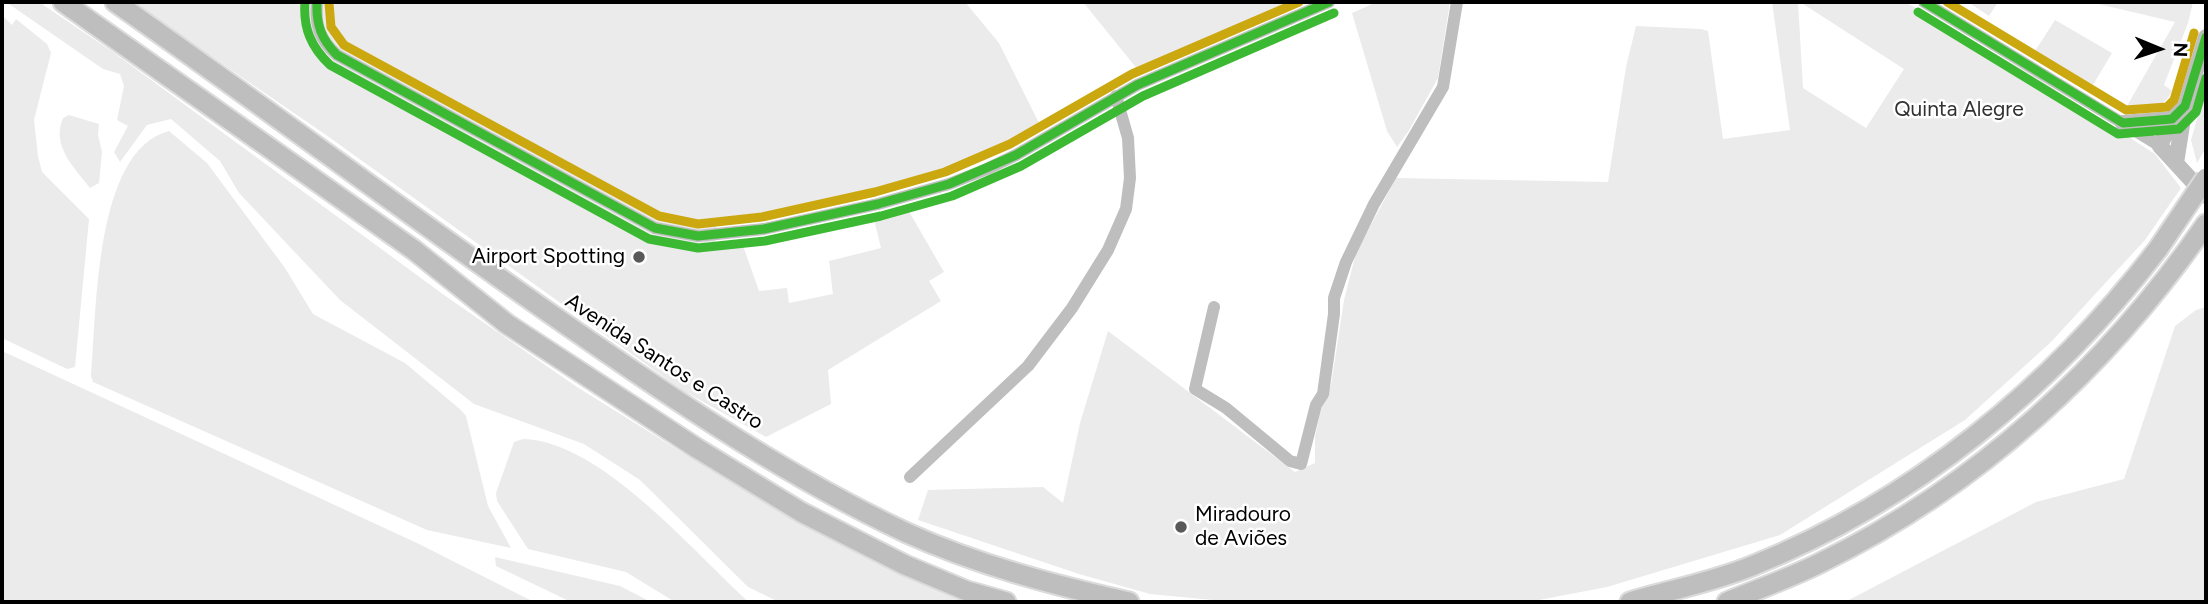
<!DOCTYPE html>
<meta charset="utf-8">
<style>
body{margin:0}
#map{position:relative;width:2208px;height:604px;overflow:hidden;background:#fff;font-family:Figtree,sans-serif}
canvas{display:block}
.frame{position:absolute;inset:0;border:4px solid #000;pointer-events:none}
.north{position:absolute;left:2124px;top:14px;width:70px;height:70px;-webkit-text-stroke:5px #fff;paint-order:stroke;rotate:92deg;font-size:19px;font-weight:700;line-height:28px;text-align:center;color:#000}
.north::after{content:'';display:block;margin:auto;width:24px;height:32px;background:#000;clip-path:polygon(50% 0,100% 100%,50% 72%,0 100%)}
</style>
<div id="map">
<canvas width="2208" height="604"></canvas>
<div class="frame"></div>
<div class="north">N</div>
</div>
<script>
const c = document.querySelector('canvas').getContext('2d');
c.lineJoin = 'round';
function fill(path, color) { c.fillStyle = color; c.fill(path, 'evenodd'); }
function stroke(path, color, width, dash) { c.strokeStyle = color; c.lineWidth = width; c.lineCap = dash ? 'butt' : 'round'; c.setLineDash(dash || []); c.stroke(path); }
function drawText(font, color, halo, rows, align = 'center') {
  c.font = font + ' Figtree,sans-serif'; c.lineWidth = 5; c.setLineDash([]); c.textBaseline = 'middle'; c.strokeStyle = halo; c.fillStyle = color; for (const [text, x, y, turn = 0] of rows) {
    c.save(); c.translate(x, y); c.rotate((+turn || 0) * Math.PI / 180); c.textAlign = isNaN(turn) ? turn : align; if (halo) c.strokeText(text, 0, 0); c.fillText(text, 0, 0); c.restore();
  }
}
fill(new Path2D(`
 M6,2h33l74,50 331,243 133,92 135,84 113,58 170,73h-216l-31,-15 -108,-107 -56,-36 -110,-40 -134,-104 -101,-107 -19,-32 -49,-42 -24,6 -27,37 -6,-10 14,-26 -11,-6 7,-34 -4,-12 -17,-5z
 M132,2h833l34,41 41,82 -80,46 -75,21 -68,13 -54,14 -46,5 -2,24 27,-5 17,48 28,-3 2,15 44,-9 -4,-33 52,-13 -8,-33 34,-7 37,64 -15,9 12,20 -113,69 3,34 -65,33 -84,-47 -356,-255z
 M1083,2h202l3,7 -150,61z
 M1377,2h73l-12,76 -30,54 -11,15 -10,-16 -35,-118z
 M1772,2h26l5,86 63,40 38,-59 -104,-67h105l131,75 119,77 26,34 -36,52 -94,102 -86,78 -185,115 -173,52 -79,15h-294l-84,-8 -71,-20 -161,-54 10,-30 115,-3 20,16 17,-80 28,-92 187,141 20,-9v-26l6,-27 10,-25 13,-85 12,-47 40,-75 212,4 18,-115 10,-41 65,3 7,2 15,108 67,-9z
 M1968,2h30l-9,14z
 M2090,2h103l-5,21 -24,62 8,6c-12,22 -23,17 -45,15l48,-84z
 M2,15l10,10 4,-6 31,25 4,9 -17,67 4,36 4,16 47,47 -14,148 -8,2 -65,-31z
 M2055,20l57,33 -19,32 -58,-34z
 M2206,87v61l-9,15 -6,-23z
 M69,115l30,9 -1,11 4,17 -3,31 -9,5c-16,-21 -39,-42 -27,-70z
 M169,131l38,32 78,105 28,46 92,49 56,47 5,6 22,90 23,42 -84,-18 -334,-148 -2,-6c6,-63 3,-226 78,-245z
 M2206,307v295h-361l191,-100 88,-23 51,-153 21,-16z
 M2,351l417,193 115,58h-527l-5,-2z
 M523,439c78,2 170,113 226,163h-74l-49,-30 -98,-23 -31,-48 -1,-8 18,-51z
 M495,557l125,29 31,16h-80l-75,-36z`), '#ebebeb');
const primary = new Path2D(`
 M63,2l351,248 93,74 191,125 103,63 104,53 62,26 39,11
 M115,2c156,109 309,225 466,333 104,72 211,144 326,198 71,32 146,52 222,69
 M1630,602c40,-12 83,-20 122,-36 162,-65 300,-179 406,-317
 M1727,602c31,-13 63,-24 93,-39 158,-77 287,-196 386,-339`);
stroke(primary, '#dbdbdb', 23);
stroke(new Path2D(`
 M317,2c-2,23 2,37 20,53l318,173 43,8 66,-7 114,-25 71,-20 38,-15 29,-14 121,-70 192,-83
 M1924,2l236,144
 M1214,307l-19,82 31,19 64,53 11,3 15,-59 7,-11 11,-80v-16l12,-36 28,-58 69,-117 14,-85
 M910,477l118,-111 44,-58 36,-58 18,-41 4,-31 -2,-40 -12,-42`), '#bebebe', 12);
stroke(new Path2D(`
 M2183,108l-11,11 -12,27 46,50
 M2123,123l49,-4
 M2176,163l9,-57 21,-69`), '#bebebe', 16);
stroke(primary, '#bebebe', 19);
const primaryBridge = new Path2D(`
 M2158,249l48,-71`);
stroke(primaryBridge, '#dbdbdb', 23, []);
stroke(primaryBridge, '#bebebe', 19);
stroke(new Path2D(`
 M317,2c-1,22 4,37 20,53l318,173 43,8 66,-7 114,-25 71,-20 67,-29 121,-70 192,-83
 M1924,2l199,121 49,-4 13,-13 21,-69`), '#3cb932', 9);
stroke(new Path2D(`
 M305,2c-2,26 6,45 25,63l319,174 49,9 67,-7 116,-25 71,-20 69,-30 122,-70 191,-83
 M1918,12l200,122 61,-5 17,-17 10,-34`), '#3cb932', 9);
stroke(new Path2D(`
 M1947,2l179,108 41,-3 7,-7 20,-67
 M329,3l2,24 13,18 315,171 39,8 64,-7 113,-25 70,-20 65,-28 122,-70 167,-72`), '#cca810', 9);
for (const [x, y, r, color] of [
 [639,257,7,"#595959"],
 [1181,527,7,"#595959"]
]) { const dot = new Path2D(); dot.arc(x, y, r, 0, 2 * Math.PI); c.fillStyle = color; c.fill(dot); stroke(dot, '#fff', 2.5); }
drawText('21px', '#313131', '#fff', [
 ["Quinta Alegre",1959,110]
]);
drawText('21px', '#000', '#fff', [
 ["Airport Spotting",625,257],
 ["Miradouro",1195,515,"left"],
 ["de Aviões",1195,539,"left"]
], 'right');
drawText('21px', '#000', '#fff', [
 ["Avenida Santos e Castro",664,362,33]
]);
</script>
